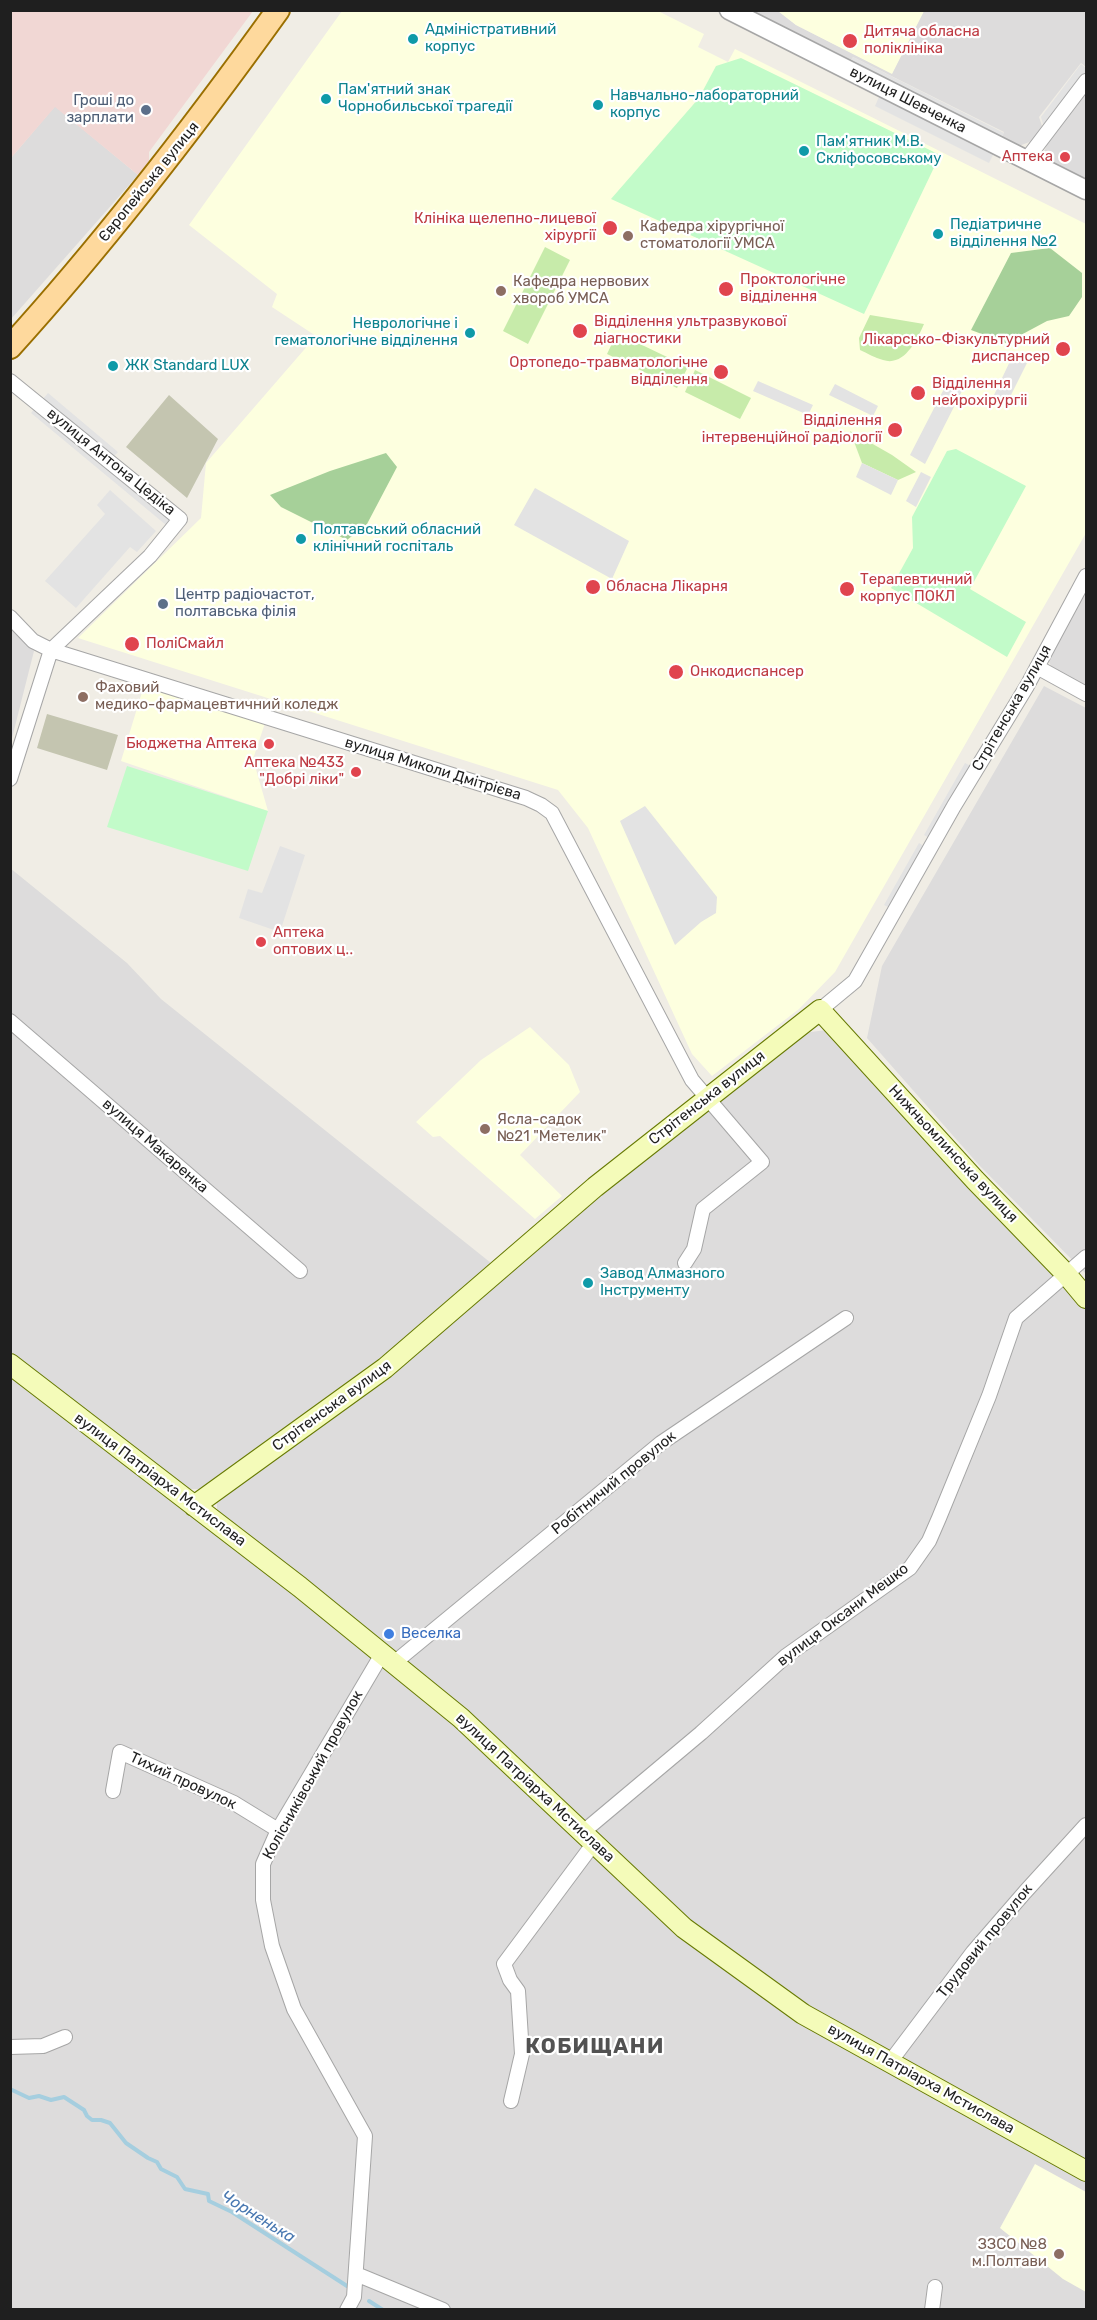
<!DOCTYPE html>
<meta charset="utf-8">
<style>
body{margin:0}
#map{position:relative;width:1097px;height:2320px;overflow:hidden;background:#f0ede5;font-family:Rubik,sans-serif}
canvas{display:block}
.frame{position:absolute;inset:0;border:12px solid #1f1f1f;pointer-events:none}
</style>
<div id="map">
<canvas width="1097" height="2320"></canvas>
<div class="frame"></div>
</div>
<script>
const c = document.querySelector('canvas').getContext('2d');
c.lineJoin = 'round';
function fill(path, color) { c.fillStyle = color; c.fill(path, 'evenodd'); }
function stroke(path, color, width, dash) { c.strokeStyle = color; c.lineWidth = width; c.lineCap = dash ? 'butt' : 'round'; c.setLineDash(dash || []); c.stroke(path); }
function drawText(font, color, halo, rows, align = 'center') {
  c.font = font + ' Rubik,sans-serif'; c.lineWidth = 4.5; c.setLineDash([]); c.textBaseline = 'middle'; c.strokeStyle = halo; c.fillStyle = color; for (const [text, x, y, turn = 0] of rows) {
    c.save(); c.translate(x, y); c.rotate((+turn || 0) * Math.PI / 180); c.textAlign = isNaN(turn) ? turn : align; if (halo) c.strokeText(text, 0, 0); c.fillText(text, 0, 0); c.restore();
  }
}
fill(new Path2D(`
 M752,11h26l18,14 96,48 32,-62h162v56l-5,-4 -42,54 3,9 -10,15 -13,5 -19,-5 4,-9 -151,-75 -5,8 -95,-52z
 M1086,91v90l-40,-21 -3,-6 5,-12z
 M55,106l83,69 -127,144v-161z
 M1086,589v98l-33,-17 -4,-8 2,-10z
 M11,627l23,24 -23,91z
 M1044,686l42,22v566l-108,-110 -111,-126 15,-72z
 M10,868l117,95 34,36 335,268 -93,77 -196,145h-18l-178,-137v-323l291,241 -291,-257z
 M827,1030l259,274v856l-277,-154 -120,-87 -242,-223 -230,-185v-13l190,-139 194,-163 201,-163z
 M10,1375l113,89 66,46 270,212 220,210 407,246v131h-1075z`), '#dddcdc');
fill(new Path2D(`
 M11,10h242v1l-104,141v9l-11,14 -83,-68 -44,51z`), '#f1d7d4');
fill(new Path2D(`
 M342,11h316l46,23 -6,13 30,15 7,-13 351,175v309l-251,439 -36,37 -87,67 -20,-22 -104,-226 -30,-38 -480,-152 123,-120 5,-55 110,-127 -44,-29 5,-13 -88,-69z
 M778,11h146l-32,63 -96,-49z
 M146,679l121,38 -14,42 15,52 -147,-50z
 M530,1027l39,38 11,27 -60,63 42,41 -27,23 -95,-83 -7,1 -17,-15 65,-62z
 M1035,2164l51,28v100l-23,-13 -63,-51z`), '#fdffdf');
fill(new Path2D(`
 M169,395l49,44 -31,59 -61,-51z
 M47,714l71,21 -11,35 -70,-22z`), '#c4c5b0');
fill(new Path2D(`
 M545,247l25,13 -42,84 -25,-13z
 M870,315l54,9c-7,16 -20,43 -41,36 -8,-2 -16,-7 -23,-10l-1,-12z
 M617,333l71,34 -11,21 -70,-34z
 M695,370l56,28 -11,21 -55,-27z
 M850,431l42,24 24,17 -18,8 -36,-17z`), '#c7ebaa');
fill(new Path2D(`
 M1050,248l32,25v24l-13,19 -22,5 -41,22 -35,-13 40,-77z
 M386,453l11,14 -30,57 -20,16 -66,-33 -11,-12 60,-24z`), '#a6d099');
fill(new Path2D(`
 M741,58l199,97 -76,159 -253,-115 88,-101 17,-32z
 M956,449l70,37 -56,103 56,33 -19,35 -116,-69 22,-40 -1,-31 35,-66z
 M127,766l141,45 -20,60 -141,-44z`), '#c2fbc9');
fill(new Path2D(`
 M853,57l151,76 -4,8 -152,-76z
 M1081,64l5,4v13l-40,53 -5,-17z
 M883,88l115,57 -9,18 -114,-57z
 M1012,357l15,6 -19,38 -14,-6z
 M758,381l55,24 -5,10 -55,-24z
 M947,383l15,8 -37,73 -15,-9z
 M835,384l43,22 -5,10 -44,-21z
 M48,393l70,59 -8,9 65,54 -9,10 -135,-112z
 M862,463l36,17 -7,15 -35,-18z
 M921,472l10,5 -15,30 -10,-6z
 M535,488l94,53 -17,38 -98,-54z
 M110,490l46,41 -19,21 -7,-5 -54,61 -31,-27 60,-67 -8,-9z
 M965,763l10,5 -40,73 -11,-6z
 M645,806l72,91 -1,16 -15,9 -26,23 -55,-124z
 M919,843l10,6 -35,61 -10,-5z
 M280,846l25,9 -25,77 -41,-14 9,-29 14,4z`), '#e3e3e3');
stroke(new Path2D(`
 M10,2089l19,9 10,-2 12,4 13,-3 20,13 3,6 5,4h9l9,3 16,20 22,15 9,4 4,7 16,8 8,12 23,5 1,7 23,11 115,74
 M369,2301l14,9`), '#a5cedf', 4);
const minor = new Path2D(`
 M1026,160l60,-79
 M10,381l170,138 -30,37 -99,94 -41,129
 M10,617l23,24 18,9 475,148 15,7 11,8 140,267 70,82 -59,47 -9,40 -9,14
 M1037,667l49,27
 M820,1010l35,-29 99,-175 73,-120 59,-110
 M10,1021l290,250
 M394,1663l267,-220 185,-125
 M113,1791l7,-39 114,51 44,27
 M583,1832l118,-99 85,-77 124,-88 19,-27 10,-23 50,-122 27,-78 70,-61
 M10,2047l33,-1 22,-9
 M890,2062l83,-110 52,-60 61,-67
 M511,2101l11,-47 -4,-63 -8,-11 -6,-16 90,-121
 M356,2274l87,36
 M347,2310l7,-13 11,-161 -71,-127 -22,-63 -9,-46v-36l15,-34 104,-176
 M932,2310l3,-23`);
const tertiary = new Path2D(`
 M729,10l357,180`);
const secondary = new Path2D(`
 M10,1364l290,223 161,131 223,210 119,86 283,157
 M194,1506l191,-138 210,-181 225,-177 155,170 91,94 20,24`);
const primary = new Path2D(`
 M10,347c97,-107 184,-220 268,-337`);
stroke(minor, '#a6a6a6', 16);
stroke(tertiary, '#a6a6a6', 21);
stroke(secondary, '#677a03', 22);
stroke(primary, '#9a6f00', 26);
stroke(minor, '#fff', 14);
stroke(tertiary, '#fff', 18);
stroke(secondary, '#f4fbb9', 20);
stroke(primary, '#fed99d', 22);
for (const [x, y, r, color] of [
 [413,39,6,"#0f9aa8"],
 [850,41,8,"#e0444e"],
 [326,99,6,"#0f9aa8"],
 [598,105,6,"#0f9aa8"],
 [146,110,6,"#5c6f8a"],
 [804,151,6,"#0f9aa8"],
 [1065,157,6,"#e0444e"],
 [610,228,8,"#e0444e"],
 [938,234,6,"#0f9aa8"],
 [628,236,6,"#8d6e63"],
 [726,289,8,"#e0444e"],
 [501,291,6,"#8d6e63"],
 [580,331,8,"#e0444e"],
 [470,333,6,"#0f9aa8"],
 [1063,349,8,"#e0444e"],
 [113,366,6,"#0f9aa8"],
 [721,372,8,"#e0444e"],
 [918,393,8,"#e0444e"],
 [895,430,8,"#e0444e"],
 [301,539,6,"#0f9aa8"],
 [593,587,8,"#e0444e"],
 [847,589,8,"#e0444e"],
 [163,604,6,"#5c6f8a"],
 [132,644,8,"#e0444e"],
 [676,672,8,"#e0444e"],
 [83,697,6,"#8d6e63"],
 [269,744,6,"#e0444e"],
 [356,772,6,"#e0444e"],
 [261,942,6,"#e0444e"],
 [485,1129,6,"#8d6e63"],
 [588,1283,6,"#0f9aa8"],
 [389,1634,6,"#3f7fe0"],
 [1059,2254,6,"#8d6e63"]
]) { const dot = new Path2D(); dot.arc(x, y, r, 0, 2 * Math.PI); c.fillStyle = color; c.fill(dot); stroke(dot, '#fff', 2); }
drawText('15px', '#0d838f', '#fff', [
 ["Адміністративний",425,30],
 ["корпус",425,47],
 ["Пам'ятний знак",338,90],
 ["Чорнобильської трагедії",338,107],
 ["Навчально-лабораторний",610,96],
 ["корпус",610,113],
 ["Пам'ятник М.В.",816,142],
 ["Скліфосовському",816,159],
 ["Педіатричне",950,225],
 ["відділення №2",950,242],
 ["Неврологічне і",458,324,"right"],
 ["гематологічне відділення",458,341,"right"],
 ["ЖК Standard LUX",125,366],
 ["Полтавський обласний",313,530],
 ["клінічний госпіталь",313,547],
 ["Завод Алмазного",600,1274],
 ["Інструменту",600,1291]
], 'left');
drawText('15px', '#be3a42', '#fff', [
 ["Дитяча обласна",864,32],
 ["поліклініка",864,49],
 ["Аптека",1053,157,"right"],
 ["Клініка щелепно-лицевої",596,219,"right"],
 ["хірургії",596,236,"right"],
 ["Проктологічне",740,280],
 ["відділення",740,297],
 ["Відділення ультразвукової",594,322],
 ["діагностики",594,339],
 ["Лікарсько-Фізкультурний",1050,340,"right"],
 ["диспансер",1050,357,"right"],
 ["Ортопедо-травматологічне",708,363,"right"],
 ["відділення",708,380,"right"],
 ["Відділення",932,384],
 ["нейрохірургіі",932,401],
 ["Відділення",882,421,"right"],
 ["інтервенційної радіології",882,438,"right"],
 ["Терапевтичний",860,580],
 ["корпус ПОКЛ",860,597],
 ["Обласна Лікарня",606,587],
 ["ПоліСмайл",146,644],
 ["Онкодиспансер",690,672],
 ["Бюджетна Аптека",257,744,"right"],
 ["Аптека №433",344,763,"right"],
 ["\"Добрі ліки\"",344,780,"right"],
 ["Аптека",273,933],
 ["оптових ц‥",273,950]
], 'left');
drawText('15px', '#1f1f1f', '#fff', [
 ["вулиця Шевченка",908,100,27],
 ["Європейська вулиця",149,182,-51],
 ["вулиця Антона Цедіка",111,462,39],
 ["Стрітенська вулиця",1012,708,-60],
 ["вулиця Миколи Дмітрієва",433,769,17],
 ["Стрітенська вулиця",707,1098,-38],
 ["вулиця Макаренка",155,1146,41],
 ["Нижньомлинська вулиця",953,1154,47],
 ["Стрітенська вулиця",332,1406,-36],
 ["вулиця Патріарха Мстислава",160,1480,37],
 ["Робітничий провулок",614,1483,-39],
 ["вулиця Оксани Мешко",843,1615,-37],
 ["Колісниківський провулок",313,1775,-61],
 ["Тихий провулок",183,1781,25],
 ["вулиця Патріарха Мстислава",535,1788,43],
 ["Трудовий провулок",985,1941,-51],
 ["вулиця Патріарха Мстислава",921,2079,29]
]);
drawText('15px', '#4e5e75', '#fff', [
 ["Гроші до",134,101],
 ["зарплати",134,118],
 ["Центр радіочастот,",175,595,"left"],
 ["полтавська філія",175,612,"left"]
], 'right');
drawText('15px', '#785e54', '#fff', [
 ["Кафедра хірургічної",640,227],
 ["стоматології УМСА",640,244],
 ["Кафедра нервових",513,282],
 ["хвороб УМСА",513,299],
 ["Фаховий",95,688],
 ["медико-фармацевтичний коледж",95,705],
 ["Ясла-садок",497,1120],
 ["№21 \"Метелик\"",497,1137],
 ["ЗЗСО №8",1047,2245,"right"],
 ["м.Полтави",1047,2262,"right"]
], 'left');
drawText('15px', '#366cbe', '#fff', [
 ["Веселка",401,1634]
], 'left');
drawText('italic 16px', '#4978b1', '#fff', [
 ["Чорненька",258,2217,32]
]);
c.letterSpacing = '1.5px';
drawText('bold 21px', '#525252', '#fff', [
 ["КОБИЩАНИ",595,2047]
]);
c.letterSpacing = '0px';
</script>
